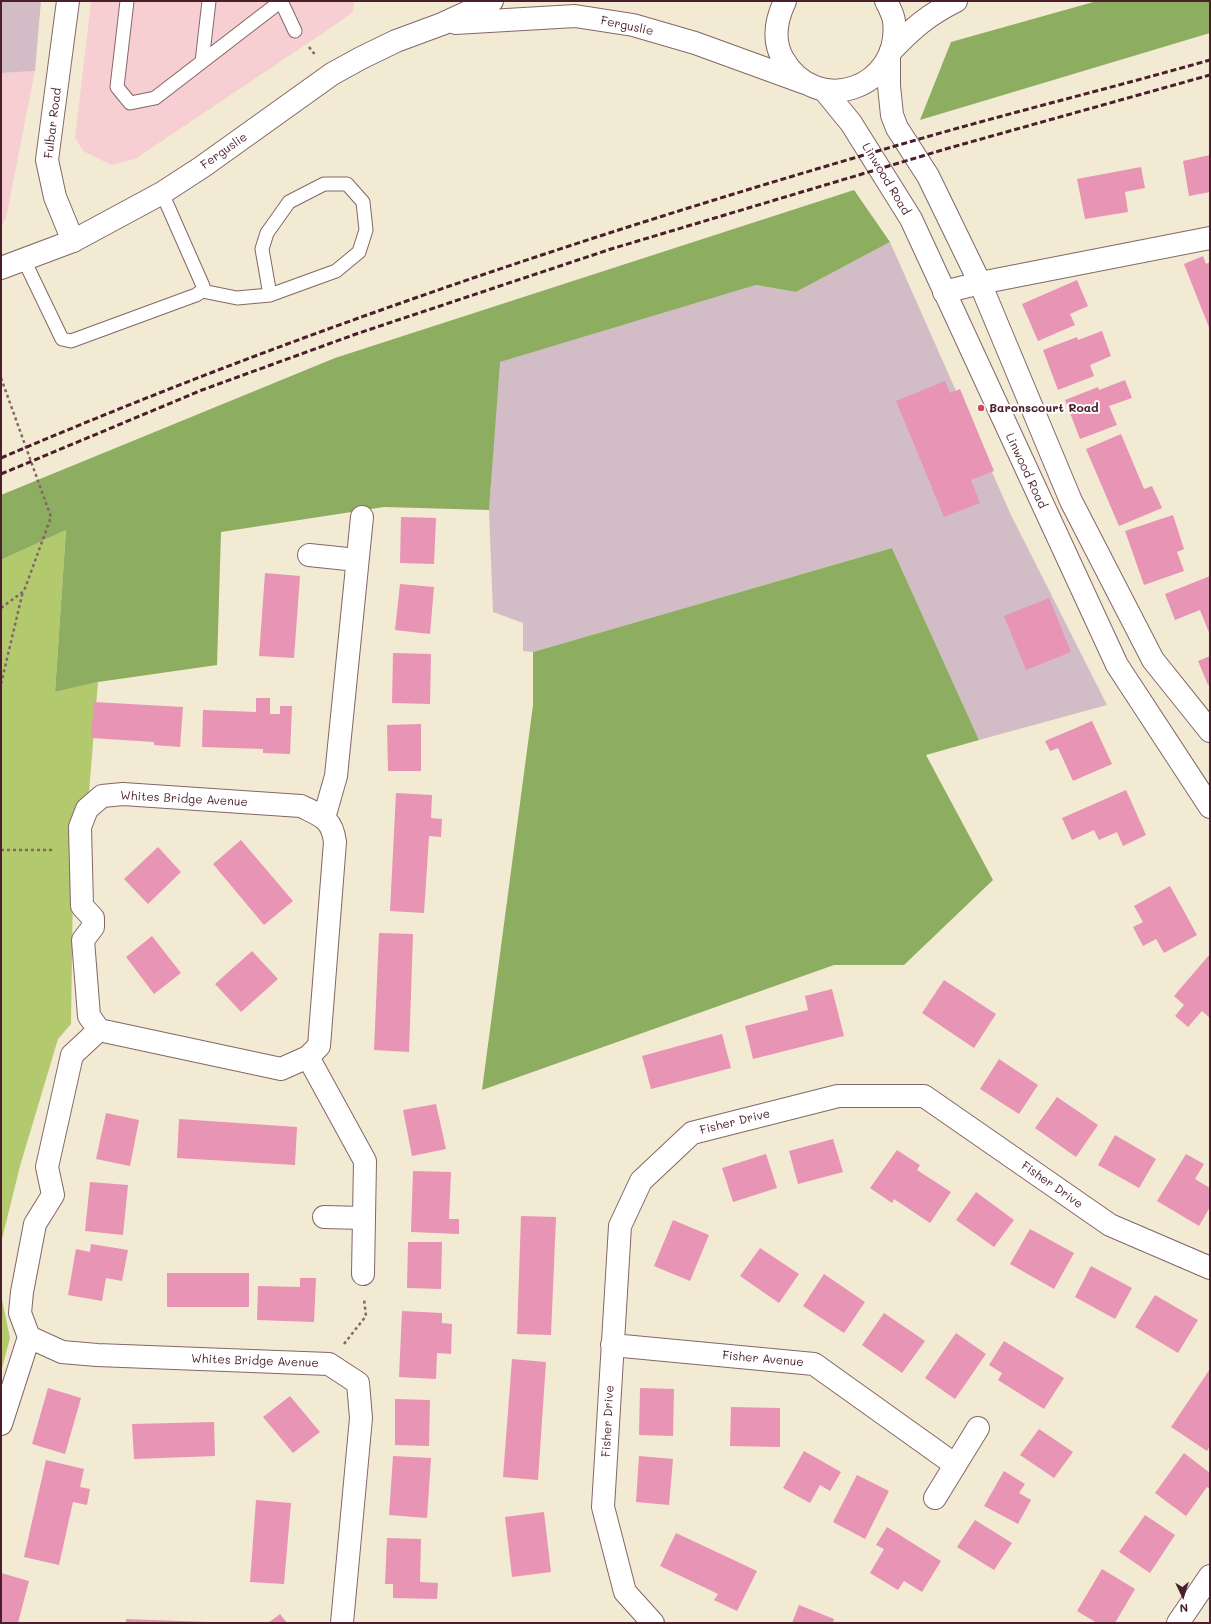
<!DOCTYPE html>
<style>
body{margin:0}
#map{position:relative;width:1211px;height:1624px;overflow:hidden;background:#f3ead3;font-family:Mali,sans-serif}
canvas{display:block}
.frame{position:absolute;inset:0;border:2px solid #4a1f2b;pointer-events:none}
.north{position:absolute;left:1163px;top:1576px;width:40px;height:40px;-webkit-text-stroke:3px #fff;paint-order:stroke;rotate:176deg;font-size:11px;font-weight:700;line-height:16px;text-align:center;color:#4a1f2b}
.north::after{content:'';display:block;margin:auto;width:14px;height:18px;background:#4a1f2b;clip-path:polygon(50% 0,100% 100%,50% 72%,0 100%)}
</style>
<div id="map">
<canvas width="1211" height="1624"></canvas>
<div class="frame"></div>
<div class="north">N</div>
</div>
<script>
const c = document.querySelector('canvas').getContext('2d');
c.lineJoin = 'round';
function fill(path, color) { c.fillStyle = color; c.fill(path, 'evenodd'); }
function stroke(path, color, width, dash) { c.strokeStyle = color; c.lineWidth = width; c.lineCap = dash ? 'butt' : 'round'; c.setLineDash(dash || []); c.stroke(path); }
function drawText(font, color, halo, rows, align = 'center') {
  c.font = font + ' Mali,sans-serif'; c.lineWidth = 4; c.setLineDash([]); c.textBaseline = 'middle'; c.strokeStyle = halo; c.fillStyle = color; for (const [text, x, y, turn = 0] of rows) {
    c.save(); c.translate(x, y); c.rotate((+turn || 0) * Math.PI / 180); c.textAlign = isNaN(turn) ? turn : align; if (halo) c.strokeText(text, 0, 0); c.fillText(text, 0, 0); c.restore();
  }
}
fill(new Path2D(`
 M91,1h263l-1,11 -18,13 -200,134 -24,6 -28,-14 -8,-13z
 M35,71l-29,147 -5,8v-153z`), '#f7cfd2');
fill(new Path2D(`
 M1,1h40l-6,70 -34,2z
 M890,242l121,273 96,190 -128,35 -87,-192 -359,104 -10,-1v-28l-30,-11 -4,-102 10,-148 257,-77 40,7z`), '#d2bdc6');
fill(new Path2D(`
 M66,530l-11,162 43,-10 -9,110 -15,25 -3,207 -13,15 -38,127 -19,77v-683z
 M1,1295l9,43 -9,34z`), '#b2c96e');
fill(new Path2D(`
 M1097,1h113v32l-290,87 31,-78z
 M854,190l36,52 -94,50 -40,-7 -256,77 -11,148 -105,-3 -163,25 -4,133 -119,17 -43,10 11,-162 -65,30v-65l334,-137z
 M892,548l87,192 -53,15 67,125 -89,85h-70l-352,125 51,-385v-53z`), '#8dad61');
fill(new Path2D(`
 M1210,155v37l-21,4 -6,-35z
 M1141,167l4,21 -20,4 3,20 -43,7 -8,-40z
 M1203,256l3,8 4,-2v68l-26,-66z
 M1077,280l11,26 -18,8 5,11 -37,16 -16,-37z
 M1102,331l9,25 -21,9 4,11 -36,14 -15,-40 34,-13 1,3z
 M1125,380l7,18 -23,8 8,19 -37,14 -15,-39 33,-13 1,3z
 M945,381l5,12 10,-4 34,82 -23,9 9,23 -36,14 -48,-116z
 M1121,434l23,55 8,-3 10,22 -43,18 -33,-77z
 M1173,515l11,34 -7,3 7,19 -40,14 -19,-54z
 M401,517l35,1 -2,46 -34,-1z
 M265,573l35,3 -6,82 -35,-2z
 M1210,576v59l-10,-25 -25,10 -10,-26z
 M400,584l34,3 -4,47 -35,-4z
 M1049,598l22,54 -45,18 -22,-54z
 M393,653l38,1 -1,50 -38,-1z
 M1210,656v28l-2,1 -10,-24z
 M256,698h14v16h10v-8h12l-2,48 -27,-1v-4l-61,-2 1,-37 53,2z
 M94,702l89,5 -3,40 -26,-2v-3l-63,-4z
 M1092,721l20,43 -39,17 -15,-33 -8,3 -5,-10z
 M421,724v47h-33l-1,-46z
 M1126,790l20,45 -23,11 -6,-14 -18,8 -5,-10 -22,10 -10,-22z
 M396,793l36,2 -1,23 11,1 -1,18 -12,-1 -5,77 -34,-2z
 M241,840l52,61 -29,24 -51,-61z
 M158,847l23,25 -33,32 -24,-25z
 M1170,886l27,49 -33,18 -8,-14 -13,7 -10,-19 10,-5 -9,-16z
 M379,933l34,1 -4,118 -35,-2z
 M152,936l29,37 -27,21 -28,-37z
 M252,951l26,28 -37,33 -26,-28z
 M1210,954v64l-8,-7 -14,16 -13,-11 9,-11 -10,-9z
 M944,980l52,34 -22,34 -52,-35z
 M832,989l12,47 -91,23 -8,-33 63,-16 -3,-14z
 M722,1034l9,34 -80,21 -9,-33z
 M999,1059l39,26 -19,29 -39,-25z
 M1057,1097l41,28 -22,32 -41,-29z
 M436,1104l10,45 -34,7 -9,-46z
 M106,1113l33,7 -9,46 -34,-7z
 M179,1119l118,8 -2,38 -118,-7z
 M1115,1135l41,24 -17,29 -41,-23z
 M833,1139l10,33 -45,12 -9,-33z
 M897,1150l23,15 -3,5 34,22 -21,31 -36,-24 -2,4 -22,-15z
 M766,1154l11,34 -44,14 -11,-34z
 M1186,1154l18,10 -9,15 15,9v19l-11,19 -42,-25z
 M413,1171l38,1 -2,47h10v15l-48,-2z
 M90,1182l38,3 -5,50 -38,-4z
 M976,1192l38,28 -20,27 -38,-27z
 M521,1216l35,1 -5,118 -34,-1z
 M673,1220l36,15 -19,46 -36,-15z
 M1030,1229l44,24 -20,36 -44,-25z
 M408,1242h34l-1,47 -34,-1z
 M91,1244l37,6 -6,31 -16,-3 -4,23 -34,-6 8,-46 14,3z
 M760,1248l39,26 -20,29 -39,-27z
 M1091,1266l41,22 -17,31 -40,-22z
 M167,1273h82v34h-82z
 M824,1274l41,28 -21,31 -41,-27z
 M300,1278h16l-2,44 -57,-2 1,-34 42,1z
 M1155,1295l43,25 -20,33 -43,-26z
 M402,1311l40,2v10l10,1 -1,30 -14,-1 -1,26 -37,-2z
 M884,1313l41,28 -23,32 -40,-28z
 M956,1333l30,21 -31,45 -30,-21z
 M1004,1341l60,37 -20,31 -46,-29 4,-7 -13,-8z
 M512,1359l34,3 -8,118 -35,-3z
 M1210,1369v77l-3,5 -36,-24z
 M48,1388l33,10 -16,56 -33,-10z
 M640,1388l34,1 -1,47 -34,-1z
 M290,1396l30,36 -27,21 -30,-36z
 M395,1399l35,1 -1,46 -34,-1z
 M731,1407l49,1v39l-50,-1z
 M214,1422l1,34 -81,3 -2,-35z
 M1039,1429l34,23 -19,26 -34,-23z
 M804,1451l37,21 -11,19 -10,-6 -10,18 -27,-15z
 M1184,1453l26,20v16l-3,-2 -21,29 -31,-23z
 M393,1456l38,2 -4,60 -38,-3z
 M639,1456l34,3 -4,46 -33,-3z
 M46,1460l38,9 -4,18 10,2 -3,16 -14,-3 -14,63 -35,-8z
 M1004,1471l21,13 -6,9 12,7 -13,24 -34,-18z
 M857,1475l32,16 -24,48 -32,-17z
 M256,1500l35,3 -7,81 -34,-2z
 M544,1512l7,60 -39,5 -7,-60z
 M1145,1515l30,20 -25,38 -31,-21z
 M975,1520l37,23 -18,27 -37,-23z
 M887,1527l54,34 -19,31 -18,-11 -6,9 -28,-17 14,-24 -8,-4z
 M676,1533l81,38 -20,40 -23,-11 4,-6 -58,-28z
 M387,1538l34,1 -1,43 18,1 -1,16 -44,-1v-14h-8z
 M1102,1569l33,20 -20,34h-18l-20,-12z
 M1,1573l28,8 -11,42h-17z
 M799,1605l35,14 -1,4h-41z
 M280,1614l7,9h-19z
 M126,1619l82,3v1h-82z`), '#e894b4');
const lane = new Path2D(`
 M127,1l-10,86 13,16 25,-5 126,-97
 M281,1l14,30
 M202,62l7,-61
 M24,260l38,79 9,2 125,-46 6,-4 1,-5 -41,-93
 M202,291l35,7 33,-3 66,-24 23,-19 7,-22 -3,-28 -16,-18h-23l-35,18 -22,31 -5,16 8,46`);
const street = new Path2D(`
 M68,1l-21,159 8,37 18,44
 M944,292l36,-9 230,-45
 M309,555l48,5
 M123,794l178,12c20,10 31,12 34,36l-16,204 -11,11 -27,12 -182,-39 -10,-14 -6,-76 10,-13v-9l-11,-12 -2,-79 7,-18 15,-13z
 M324,818l12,-42 26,-259
 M99,1030l-27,25 -25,112 6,28 -18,29 -13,68 -2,21 9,24 33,15 35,3 232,9 29,19 3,35 -19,205
 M308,1057l57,104 -2,113
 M324,1217l40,1
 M612,1345l202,19 140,100
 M1,1424l28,-87
 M935,1498l43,-70
 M653,1623l-28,-31 -22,-85 17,-281 21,-45 51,-48 146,-37h86l186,129 100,43
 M1178,1623l32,-47`);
const secondary = new Path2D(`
 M891,51c22,-23 37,-36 65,-50`);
const primary = new Path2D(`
 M785,1c-9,19 -13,39 -2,58 34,59 119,29 111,-38 -1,-7 -5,-14 -8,-20
 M455,23l120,-7 58,9 62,18 110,40
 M889,57v29l3,29 5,13 31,48 52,107 91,218 82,159 57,71
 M824,90l27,33 60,96 206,446 93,142
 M1,268l72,-27 89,-48 40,-26 130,-93 29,-16 35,-17 46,-17 50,-23`);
stroke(lane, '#856666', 15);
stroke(street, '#856666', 24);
stroke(secondary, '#856666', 24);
stroke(primary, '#856666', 24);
stroke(new Path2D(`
 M309,47l7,9
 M1,378l50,139 -27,74 -23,17
 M1,684l22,-93
 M1,850h53
 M344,1344l22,-28 -2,-17`), '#856666', 2.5, [3, 3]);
stroke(lane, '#fff', 13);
stroke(street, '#fff', 22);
stroke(secondary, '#fff', 22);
stroke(primary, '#fff', 22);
stroke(new Path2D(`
 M1,458c306,-131 623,-235 943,-326 89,-25 178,-47 266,-72
 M1,474l201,-84 154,-56 255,-85 338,-101 261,-73`), '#4a1f2b', 3, [6, 3]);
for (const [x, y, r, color] of [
 [981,408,4,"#d1495b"]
]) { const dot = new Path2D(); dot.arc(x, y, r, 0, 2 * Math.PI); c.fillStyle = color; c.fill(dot); stroke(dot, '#fff', 1.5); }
drawText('12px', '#4a1f2b', '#fff', [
 ["Ferguslie",627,26,12],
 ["Fulbar Road",53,123,-83],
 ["Ferguslie",224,151,-35],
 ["Linwood Road",886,179,59],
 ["Linwood Road",1026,471,65],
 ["Whites Bridge Avenue",184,799,3],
 ["Fisher Drive",735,1122,-14],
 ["Fisher Drive",1052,1185,35],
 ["Fisher Avenue",763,1359,5],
 ["Whites Bridge Avenue",255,1361,2],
 ["Fisher Drive",608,1421,-87]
]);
drawText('bold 12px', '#4a1f2b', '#fff', [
 ["Baronscourt Road",989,408]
], 'left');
</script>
